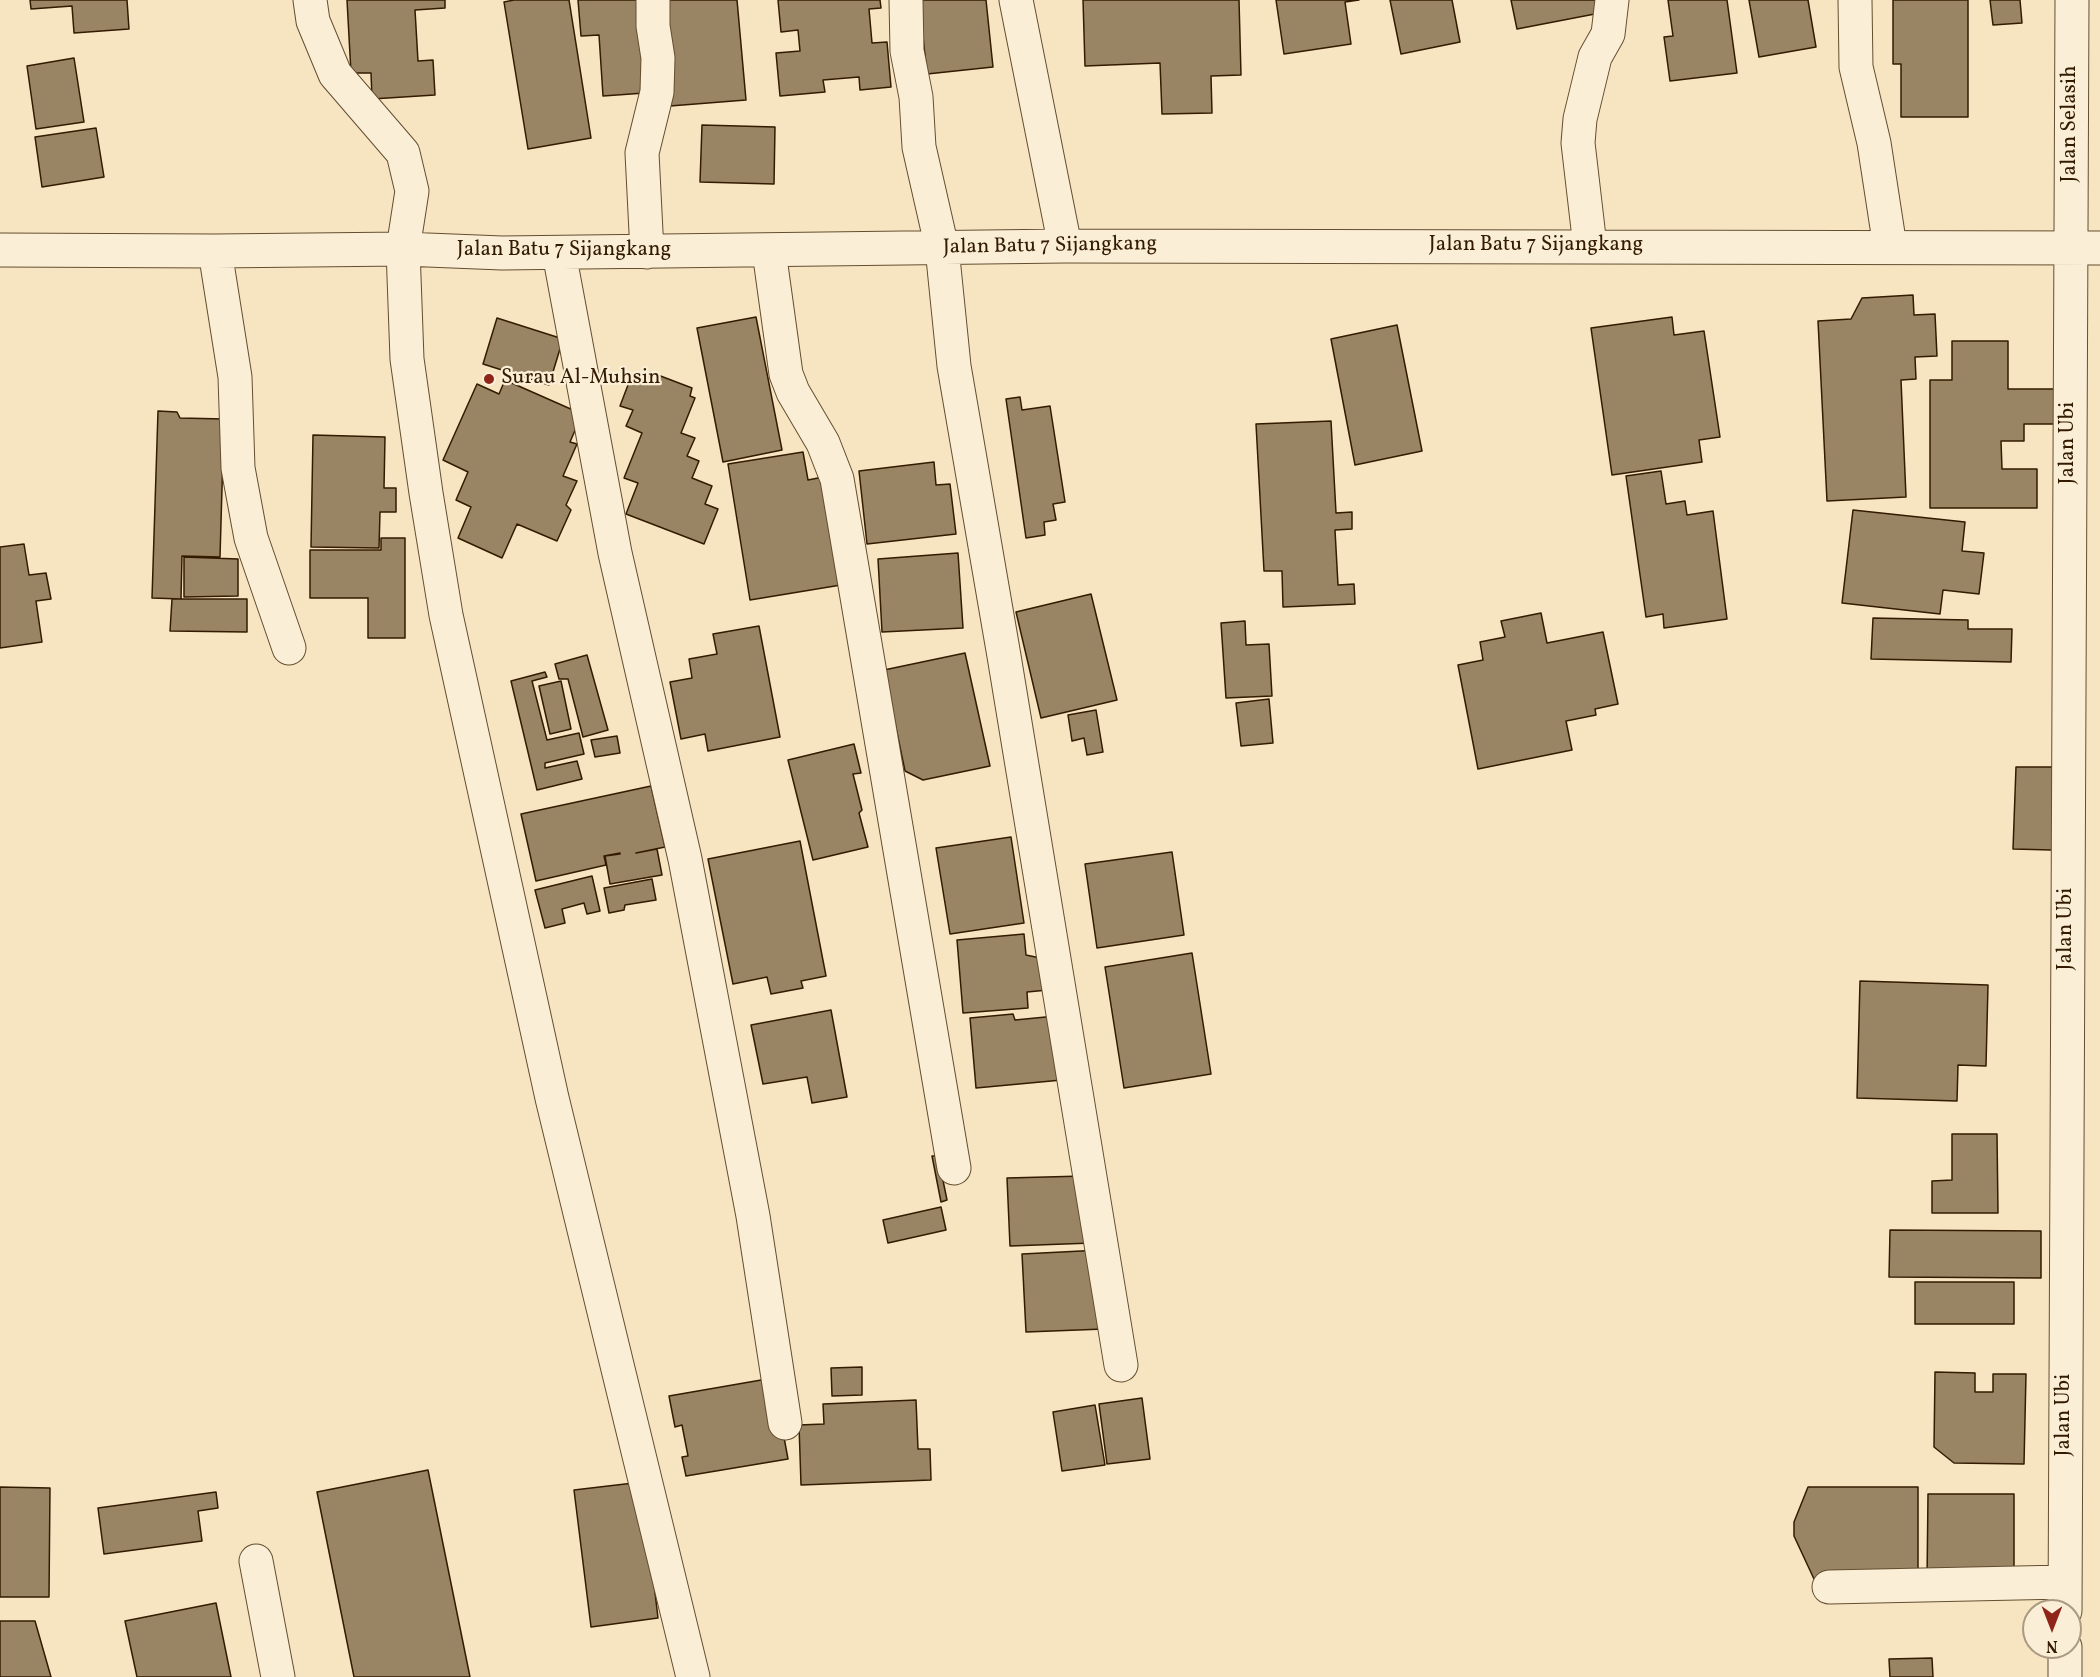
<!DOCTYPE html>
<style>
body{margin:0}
#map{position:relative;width:2100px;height:1677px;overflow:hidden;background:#f7e5c1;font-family:Vollkorn,serif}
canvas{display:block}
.north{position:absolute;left:2022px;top:1599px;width:60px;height:60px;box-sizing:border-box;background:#faeed7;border:2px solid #aa9a81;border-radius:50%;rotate:180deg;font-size:16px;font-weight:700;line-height:24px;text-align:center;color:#331b00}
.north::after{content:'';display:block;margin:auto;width:21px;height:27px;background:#8f2418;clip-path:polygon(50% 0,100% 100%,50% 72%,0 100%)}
</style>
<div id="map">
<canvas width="2100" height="1677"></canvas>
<div class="north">N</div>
</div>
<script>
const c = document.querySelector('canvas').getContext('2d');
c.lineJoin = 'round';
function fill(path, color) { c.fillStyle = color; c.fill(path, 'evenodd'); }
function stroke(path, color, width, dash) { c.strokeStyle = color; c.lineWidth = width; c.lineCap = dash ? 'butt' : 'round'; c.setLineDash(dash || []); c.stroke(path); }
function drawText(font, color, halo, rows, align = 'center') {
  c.font = font + ' Vollkorn,serif'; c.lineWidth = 4.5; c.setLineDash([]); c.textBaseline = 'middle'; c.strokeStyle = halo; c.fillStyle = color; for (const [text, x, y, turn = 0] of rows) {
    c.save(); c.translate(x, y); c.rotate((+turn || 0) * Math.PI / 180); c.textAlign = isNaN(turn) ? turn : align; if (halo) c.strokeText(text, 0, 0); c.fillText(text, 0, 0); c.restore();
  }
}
const building = new Path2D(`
 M30,0h97l2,29 -55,4 -2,-27 -41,3z
 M347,0h98v8l-30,2 3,51 15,-1 2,35 -63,4 -1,-26h-20z
 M514,0h55l22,138 -63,11 -24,-147z
 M578,0h61l6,93 -42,3 -4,-61 -18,1z
 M662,0h75l9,100 -76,6z
 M778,0h102l1,8 -12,1 3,34 15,-1 4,45 -31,3 -1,-13 -36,3 2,12 -45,4 -4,-43 24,-2 -2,-21 -17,2z
 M919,0h67l7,67 -66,7z
 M1083,0h156l2,75 -30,1 1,37 -50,1 -2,-51 -75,3z
 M1276,0h83l-14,2 6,42 -67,10z
 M1390,0h62l8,42 -59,12z
 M1511,0h86l3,13 -83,16z
 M1668,0h59l10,73 -67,8 -6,-44 9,-1z
 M1749,0h59l8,47 -57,10z
 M1893,0h75v117h-67v-53h-8z
 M1990,0h30l2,23 -29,2z
 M74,58l10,64 -48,7 -9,-63z
 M702,125l73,2 -1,57 -74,-2z
 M96,128l8,49 -62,10 -7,-50z
 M1913,295l1,20 21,-1 2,42 -22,1 1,22 -15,1 5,117 -79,4 -9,-180 33,-2 11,-21z
 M756,317l26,133 -59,12 -26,-134z
 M1672,317l2,18 30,-4 16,106 -21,3 3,22 -90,13 -21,-147z
 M497,318l66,21 -14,46 -66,-21z
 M1397,325l25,126 -67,14 -24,-126z
 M1952,341h56v48h51v35h-35v17h-23l1,28h35v39h-107v-128h22z
 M650,372l42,16 -2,8 5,2 -14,35 14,5 -8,18 12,5 -7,17 20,8 -7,18 13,5 -14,35 -78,-30 12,-31 -14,-5 18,-45 -16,-7 7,-16 -13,-4 11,-29 15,5z
 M505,380l77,34 -12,28 7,2 -14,32 14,5 -11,24 5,5 -14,31 -40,-17 -15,34 -44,-20 13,-31 -15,-7 12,-28 -25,-12 34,-76 22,10z
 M1020,397l2,13 28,-4 15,96 -12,2 3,16 -12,2 1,13 -19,3 -20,-139z
 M158,411l19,1 3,6 44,1 -4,138 -38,-1 -1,43 -29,-1z
 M1331,421l5,92 16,-1v17l-17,1 3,55 16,-1 1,20 -72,3 -1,-36h-18l-8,-147z
 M313,435l72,2 -1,51h12v24h-16l-1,36 -68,-1z
 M803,452l5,28 15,-3 18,108 -91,15 -22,-136z
 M934,462l2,23 14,-1 6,50 -89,10 -8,-73z
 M1661,471l5,33 19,-3 2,14 26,-4 14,108 -63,9 -1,-14 -17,3 -20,-141z
 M1853,510l112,12 -3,29 22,2 -5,41 -36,-4 -3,24 -98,-11z
 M381,538h24v100h-37v-40h-58v-48h71z
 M24,544l5,31 17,-2 5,26 -15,2 6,41 -42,6v-101z
 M958,553l5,75 -81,4 -4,-73z
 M184,557l54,2v37l-54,1z
 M1091,594l26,106 -76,18 -25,-106z
 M172,599h75v33l-77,-1z
 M1541,613l6,30 56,-11 15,72 -23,5 1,6 -30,6 6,29 -94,19 -20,-104 25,-5 -3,-18 25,-5 -4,-16z
 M1873,618l95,2v9h44l-1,33 -140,-3z
 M1245,621l1,24 23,-1 3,52 -46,2 -5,-75z
 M759,626l21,111 -72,14 -3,-17 -24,5 -11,-57 22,-4 -3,-19 28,-5 -4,-20z
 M965,653l25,113 -67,14 -18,-9 -21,-101z
 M587,655l21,75 -25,7 -15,-58h-9l-4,-15z
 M545,672l2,5 -15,4 15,59 32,-7 5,21 -39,9v5l32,-7 5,18 -45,11 -26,-109z
 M561,681l10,48 -21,5 -11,-48z
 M1269,699l4,44 -32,3 -5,-43z
 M1096,710l7,42 -16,3 -3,-17 -12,3 -4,-26z
 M617,736l3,17 -25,4 -4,-17z
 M854,744l7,29 -8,1 9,36 -3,3 9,34 -55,13 -25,-100z
 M2016,767h38l-2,83 -39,-1z
 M651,786l14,61 -29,6 21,-4 5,26 -52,9 -5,-28 15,-2v-1l-16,3 2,9 -70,16 -15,-67z
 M1011,837l13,86 -74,11 -14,-86z
 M800,841l26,135 -25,5 2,7 -32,6 -4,-17 -34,7 -25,-125z
 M1172,852l12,83 -87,13 -12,-84z
 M592,876l8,35 -13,3 -3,-11 -22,6 3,14 -20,5 -10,-38z
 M652,879l4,21 -31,5 -1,5 -15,3 -5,-25z
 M1024,934l2,21 19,4 3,31 -21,2 1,16 -65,5 -6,-73z
 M1192,953l19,121 -87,14 -19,-121z
 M1860,981l128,4 -2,81 -28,-1 -1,36 -100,-3z
 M831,1010l16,87 -35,6 -5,-26 -44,7 -12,-59z
 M1013,1014l2,6 41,-4 6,64 -86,8 -6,-70z
 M1952,1134h45l1,79h-66v-32l20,-1z
 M932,1156h6l9,44 -6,2z
 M1084,1176l8,67 -82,3 -3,-68z
 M941,1207l5,23 -58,13 -5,-23z
 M1890,1230l151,1v47l-152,-1z
 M1101,1250l3,79 -78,3 -4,-78z
 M1915,1282h99v42h-99z
 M862,1367v28l-30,1 -1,-28z
 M1935,1372l40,1v19h18v-18h33l-2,90 -70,-1 -20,-16z
 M767,1379l7,4 14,76 -102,17 -4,-19 6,-1 -6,-31 -7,2 -6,-31z
 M1142,1398l8,61 -43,5 -8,-60z
 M916,1400l2,49h12l1,31 -130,5 -2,-60 25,-1 -1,-20z
 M1095,1405l10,60 -43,6 -9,-59z
 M428,1470l42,207h-116l-37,-185z
 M642,1482l16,136 -67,9 -17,-137z
 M0,1487l50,1 -1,109h-49z
 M1808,1487h110v93l-104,-1 -20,-43v-14z
 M216,1492l2,16 -20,3 4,30 -98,13 -6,-46z
 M1928,1494h86v87l-87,-1z
 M216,1603l15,74h-94l-12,-56z
 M0,1621h35l16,56h-51z
 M1932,1658l1,19h-43l-1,-18z`);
fill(building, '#998464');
stroke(building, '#331b00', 1.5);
const minor = new Path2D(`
 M310,0l3,21 22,53 68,79 9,38 -9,58 4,110 19,134 20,122 106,483 141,579
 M906,0l1,51 9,46 3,50 23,101 12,118 50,290 117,709
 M1016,0l49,246
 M1855,0l1,67 18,76 16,104
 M1590,246l-12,-103 2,-24 15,-62 13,-23 4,-34
 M0,250l215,1 188,-2 99,4 563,-7 1035,2
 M215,251l20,126 3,91 13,70 38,110
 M769,251l17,123 7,18 30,51 14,36 117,689
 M647,252l-5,-99 15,-61 1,-34 -5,-32v-26
 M559,253l56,300 70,306 68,357 32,207
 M256,1561l22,116
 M1829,1587l236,-5
 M2065,1611l7,-1611
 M2065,1647v30`);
stroke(minor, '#644e30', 35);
stroke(minor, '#faeed7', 33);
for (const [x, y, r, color] of [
 [489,379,6,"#8f2418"]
]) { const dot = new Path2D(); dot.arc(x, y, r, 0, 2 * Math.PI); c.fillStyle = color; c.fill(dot); stroke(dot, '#faeed7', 2); }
drawText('21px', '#331b00', '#faeed7', [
 ["Jalan Selasih",2071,124,-90],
 ["Jalan Batu 7 Sijangkang",1536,246],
 ["Jalan Batu 7 Sijangkang",1050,247,-1],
 ["Jalan Batu 7 Sijangkang",564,251],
 ["Jalan Ubi",2069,443,-90],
 ["Jalan Ubi",2067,929,-90],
 ["Jalan Ubi",2065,1415,-90]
]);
drawText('21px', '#331b00', '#faeed7', [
 ["Surau Al-Muhsin",501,379]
], 'left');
</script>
